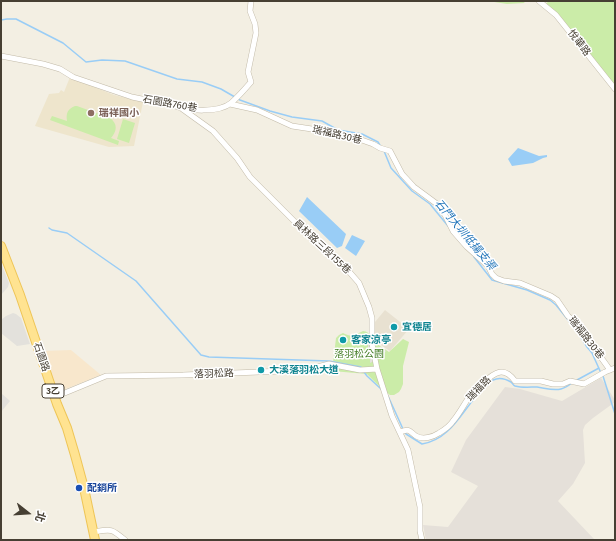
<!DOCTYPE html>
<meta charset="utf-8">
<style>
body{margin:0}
#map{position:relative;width:616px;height:541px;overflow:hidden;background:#f3efe3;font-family:"Fira Sans","Noto Sans TC",sans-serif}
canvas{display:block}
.frame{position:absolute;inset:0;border:2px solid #463f33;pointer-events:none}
.north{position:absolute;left:8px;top:493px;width:40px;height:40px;-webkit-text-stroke:3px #fff;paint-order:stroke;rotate:107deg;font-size:11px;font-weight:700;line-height:16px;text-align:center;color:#463f33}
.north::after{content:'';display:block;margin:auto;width:14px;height:18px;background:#463f33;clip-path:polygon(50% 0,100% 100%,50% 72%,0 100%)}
</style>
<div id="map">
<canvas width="616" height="541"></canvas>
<div class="frame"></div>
<div class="north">北</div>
</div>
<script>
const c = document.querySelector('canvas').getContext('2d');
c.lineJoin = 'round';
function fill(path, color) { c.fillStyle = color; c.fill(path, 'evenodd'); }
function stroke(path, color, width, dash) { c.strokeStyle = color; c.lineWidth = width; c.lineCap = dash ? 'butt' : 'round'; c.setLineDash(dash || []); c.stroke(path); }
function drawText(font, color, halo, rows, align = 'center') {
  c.font = font + ' "Fira Sans","Noto Sans TC",sans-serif'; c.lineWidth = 3; c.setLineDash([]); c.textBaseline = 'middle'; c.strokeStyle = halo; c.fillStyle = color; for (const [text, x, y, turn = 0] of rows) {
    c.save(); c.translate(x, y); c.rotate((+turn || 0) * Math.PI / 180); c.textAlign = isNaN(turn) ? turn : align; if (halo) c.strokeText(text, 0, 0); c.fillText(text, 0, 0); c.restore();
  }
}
fill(new Path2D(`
 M385,310l24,19 -19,22 -15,-10v-19z`), '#e8e1d1');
fill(new Path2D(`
 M71,350l30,25 -43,17 -15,-41z`), '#f8e7cc');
fill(new Path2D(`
 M601,378l14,22v2l-22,16 -8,7 -2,5 2,33 -12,21 -15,17 36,38v1h-168l-3,-15 25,2 30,-41 -27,-14 15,-32 39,-53 15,2 42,12z`), '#e5e0d9');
fill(new Path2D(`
 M70,77l44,18 29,7 -9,44 -25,1 -74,-21 14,-32 10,-1 2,-3 3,2z`), '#eee5cc');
fill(new Path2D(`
 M488,1h34l3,2 -18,1z
 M550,1h65v84l-69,-82z
 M75,106h2l33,12c8,6 7,13 1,20l8,3 -1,4 -68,-25 2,-4 15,5c-1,-7 0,-12 8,-15z
 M123,119l12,4 -6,20 -12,-4z
 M363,331c8,1 7,7 12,11 4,4 10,7 14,10l14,-13 6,3 -6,24v18l-2,5 -2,3 -5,3h-4l-9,-7 -14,-14 -35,-3 4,-33 3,-3 4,-2c10,5 11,2 20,-2z`), '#cbeca8');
fill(new Path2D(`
 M1,263l8,20 -1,4 -7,8z
 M13,313l3,1 5,4 9,26 -13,2 -16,-13v-13l5,-4z
 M368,340h3l3,21 -4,2v-4l-6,-6 4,-4z
 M380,347l6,4 -4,4 -5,3 -2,-7z
 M1,393l9,8 -9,11z`), '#e3e1dc');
fill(new Path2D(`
 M518,148l21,8 8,-1v2l-4,1 -10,5 -21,3 -4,-7z
 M307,197l39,37 -4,12 -5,2 -38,-37z
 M352,235l13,6 -9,15 -11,-8z`), '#99cdf6');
stroke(new Path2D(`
 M1,20l6,-1h9l47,24 23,19 16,-2 23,1 52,18 25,3 19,7 19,11 30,11 22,6 30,4 16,9 24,4 16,8 3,5
 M384,151l7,17 21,23 18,13 18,22
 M49,228l3,2 15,3 69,48 65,74 8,2 120,4 32,6 1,2
 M474,257l18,23 35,10 23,10 6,5 21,26 10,16 5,6 9,20
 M364,372l3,4 14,13
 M603,376l12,38
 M577,380l22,-12
 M388,396l15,33
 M405,432l1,2 16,10c31,-5 41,-37 62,-56 3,-2 6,-6 9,-8 6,-3 13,-1 18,2 2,2 2,3 4,4 7,2 15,1 22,1 8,1 16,4 24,2 4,-1 7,-3 11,-6`), '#99cdf6', 1.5);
const street = new Path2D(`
 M539,1l17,14 8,10 51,64
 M1,56l42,8 17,5 13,8 59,20 43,9c13,5 44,7 56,-3 7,-6 14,-14 20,-21l-3,-10 8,-39 -1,-9 -5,-13 1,-10
 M230,104l27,6 35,16 33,5 23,6 8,1 17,6 7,4 10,3 12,23 12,13 23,17 8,11 8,16 14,16 21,19 4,8 4,4 8,3 16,2 31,13 6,4 11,16 15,14 12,19 15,21
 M181,108l32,23 24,27 13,19 65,65 30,25 14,16 10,24 3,11v26l5,25 15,47 16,34 12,57v24l2,9
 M55,397l51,-21 77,-1 101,-4 21,-1 24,-6 31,6 17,-1
 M400,432c10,-4 9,-1 16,4 7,4 17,1 23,-3 5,-3 11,-7 14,-12 7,-8 12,-19 19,-28 3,-4 8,-7 11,-10 12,-11 21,-17 32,-2h26l12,3h10l7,-3 14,3 21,-12 10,-4
 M93,532c18,-3 18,-4 32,8`);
const primary = new Path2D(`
 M1,246l19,49 37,109 10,24 8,27 9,33 11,52`);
stroke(street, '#c2baa8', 6);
stroke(primary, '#eec557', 10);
stroke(street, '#fff', 5);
stroke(primary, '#ffe391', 8);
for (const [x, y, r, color] of [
 [91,113,4,"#8d6e63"],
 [394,327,4,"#0f9aa8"],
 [343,340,4,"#0f9aa8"],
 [261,370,4,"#0f9aa8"],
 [79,488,4,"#1a4fb4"]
]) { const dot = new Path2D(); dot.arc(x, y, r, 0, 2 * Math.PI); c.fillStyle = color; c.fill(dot); stroke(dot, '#fff', 1.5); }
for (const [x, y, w] of [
 [53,391,22]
]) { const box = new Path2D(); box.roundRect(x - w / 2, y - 7, w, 14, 3); c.fillStyle = '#fff'; c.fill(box); stroke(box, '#463f33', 1); }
drawText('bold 9px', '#463f33', null, [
 ["3乙",53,391]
]);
drawText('10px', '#463f33', '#fff', [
 ["悅華路",579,43,52],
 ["石園路760巷",170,104,10],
 ["瑞福路30巷",337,135,13],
 ["員林路三段155巷",322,247,43],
 ["瑞福路30巷",586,338,52],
 ["石園路",41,357,71],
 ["落羽松路",214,374,-2],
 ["瑞福路",479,389,-46]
]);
drawText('bold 10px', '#785e54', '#fff', [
 ["瑞祥國小",99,113]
], 'left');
drawText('bold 10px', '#0d838f', '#fff', [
 ["宜德居",402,327],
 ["客家涼亭",351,340],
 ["大溪落羽松大道",269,370]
], 'left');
drawText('10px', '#417c22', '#fff', [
 ["落羽松公園",359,354]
]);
drawText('bold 10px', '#164399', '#fff', [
 ["配銷所",87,488]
], 'left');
drawText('italic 11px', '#2376ba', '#fff', [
 ["石門大圳低揚支渠",465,235,50]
]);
</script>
